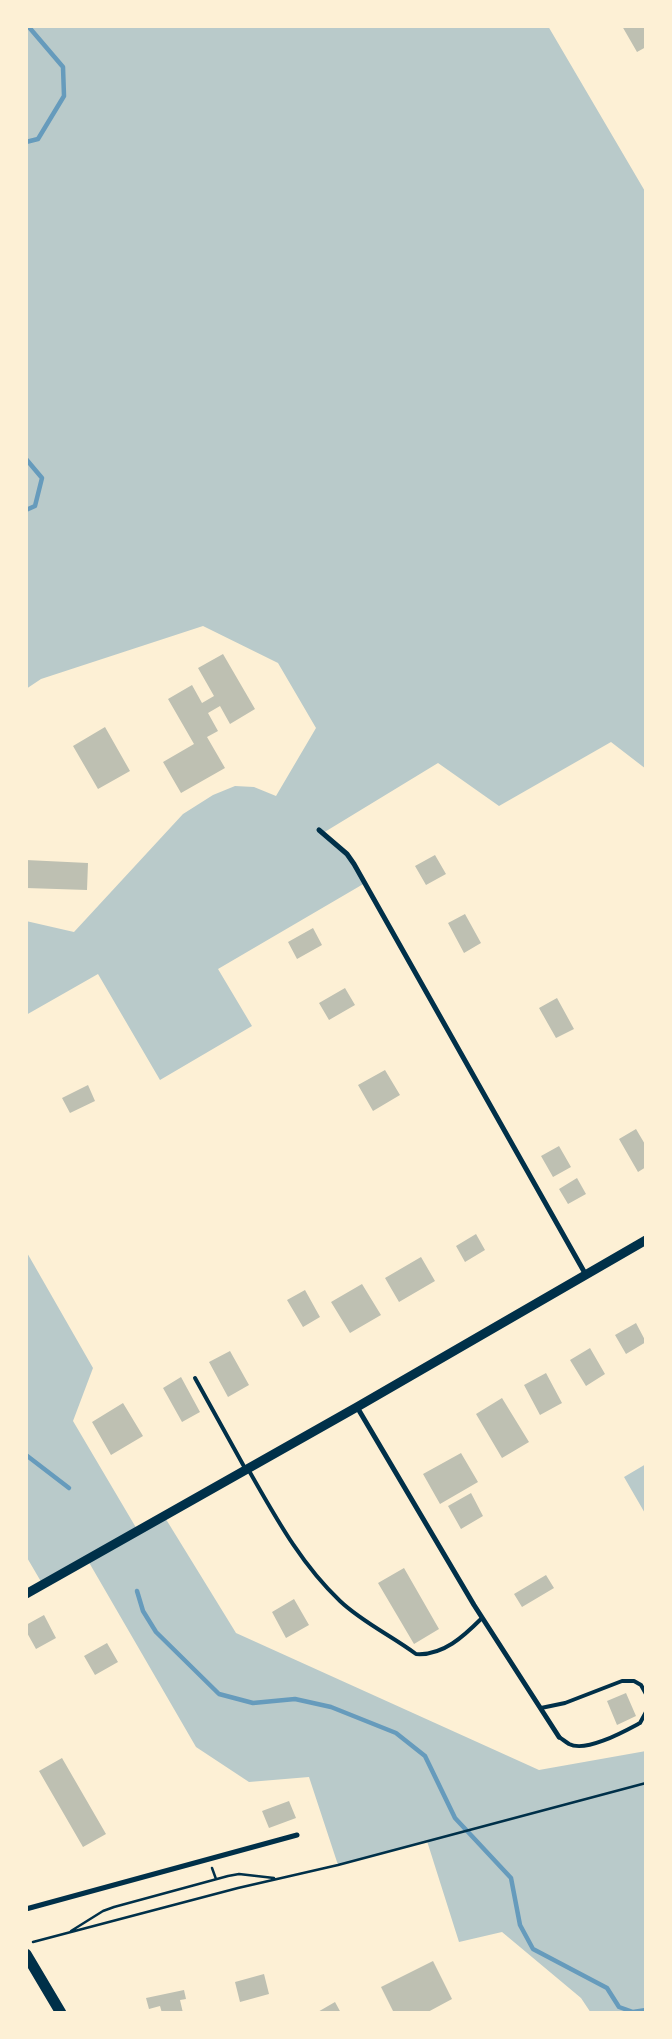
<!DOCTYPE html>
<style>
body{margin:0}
#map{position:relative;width:672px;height:2039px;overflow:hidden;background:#fdf0d5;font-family:"Golos Text",sans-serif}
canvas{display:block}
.frame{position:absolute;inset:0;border:28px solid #fdf0d5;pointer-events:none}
</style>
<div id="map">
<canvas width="672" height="2039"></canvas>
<div class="frame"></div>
</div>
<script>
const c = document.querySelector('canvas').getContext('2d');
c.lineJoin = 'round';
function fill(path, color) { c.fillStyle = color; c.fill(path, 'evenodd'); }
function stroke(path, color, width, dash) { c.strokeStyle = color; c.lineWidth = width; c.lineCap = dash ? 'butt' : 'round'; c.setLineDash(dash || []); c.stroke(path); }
fill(new Path2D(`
 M26,26h522l98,167v576l-35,-27 -112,64 -61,-43 -115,70 24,21 18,29 -147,86 34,57 -92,54 -62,-106 -72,41v-94l48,11 109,-118 30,-19 22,-9 19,1 22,9 40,-68 -38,-65 -75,-37 -162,53 -15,10z
 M26,1251l67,117 -20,53 65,110 26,-15 72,117 303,137 107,-19v262h-55l-10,-15 -79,-66 -43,10 -32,-101 -89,24 -29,-88 -60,5 -53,-35 -109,-188 -44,26 -17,-29z
 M646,1464v51l-22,-38z`), '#b9caca');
stroke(new Path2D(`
 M26,142l12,-3 26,-43 -1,-29 -35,-41
 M26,459l16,19 -7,28 -9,4
 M26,1455l43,33
 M137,1591l6,20 13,21 63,62 34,9 42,-4 36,8 65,26 29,23 30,62 56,60 9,47 13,24 74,39 12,19 14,5 13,-2`), '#669bbc', 4.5);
fill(new Path2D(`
 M622,26h24v21l-9,5z
 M223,654l32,55 -25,15 -10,-18 -12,7 10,18 -11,6 18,31 -44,25 -18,-31 31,-18 -26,-45 24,-14 10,18 12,-7 -16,-28z
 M105,727l25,44 -32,18 -25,-43z
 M435,855l11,19 -20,11 -11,-19z
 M26,860l62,3 -1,27 -61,-2z
 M465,914l16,29 -17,10 -16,-30z
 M313,928l9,17 -25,14 -9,-17z
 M345,988l10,17 -26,15 -10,-17z
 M557,998l17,31 -18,9 -17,-30z
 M385,1070l15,25 -27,16 -15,-26z
 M88,1085l7,16 -25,12 -8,-15z
 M636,1129l10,17v21l-8,5 -19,-33z
 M559,1146l12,21 -18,10 -12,-21z
 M577,1178l9,16 -18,10 -9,-15z
 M476,1234l9,16 -20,12 -9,-16z
 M421,1257l14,24 -36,21 -14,-24z
 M362,1284l19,31 -31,18 -19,-31z
 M305,1290l15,27 -17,10 -16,-27z
 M636,1323l10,19 -20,12 -11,-19z
 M590,1348l15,26 -19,12 -16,-26z
 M230,1351l19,34 -21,12 -19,-35z
 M546,1373l16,30 -22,12 -16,-30z
 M181,1377l19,35 -18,10 -19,-34z
 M502,1398l27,44 -27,16 -26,-44z
 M123,1403l20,33 -32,19 -19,-33z
 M461,1453l17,29 -38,22 -17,-30z
 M471,1493l12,23 -22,13 -13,-23z
 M404,1568l35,61 -25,15 -36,-61z
 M546,1575l8,13 -32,19 -8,-13z
 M294,1599l15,26 -23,13 -14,-26z
 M44,1615l12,23 -20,11 -10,-18v-6z
 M107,1643l11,19 -23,13 -11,-19z
 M626,1693l10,23 -19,9 -10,-24z
 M62,1758l44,76 -23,13 -44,-76z
 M289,1801l7,17 -27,10 -7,-17z
 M433,1961l19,38 -26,14h-32l-13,-26z
 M264,1974l5,20 -29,8 -5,-20z
 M184,1990l2,9 -6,1 3,13h-21l-2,-7 -11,3 -3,-11z
 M335,2002l6,11h-25z`), '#bec0b2');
stroke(new Path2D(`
 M212,1868l4,11
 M71,1931l32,-20 11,-4 114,-31 11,-2 35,4
 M33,1942l205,-54 100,-23 308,-82`), '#003049', 2.5);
stroke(new Path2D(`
 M195,1378l51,92
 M248,1469c27,47 52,94 92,132 22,21 52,35 76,53 27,2 48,-18 66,-36
 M541,1708l24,-5 57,-22h12l7,4 5,9
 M559,1737c3,2 7,5 10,7 17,9 56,-13 71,-21l6,-11`), '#003049', 4);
stroke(new Path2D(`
 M319,830l28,24 7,10 232,411
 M357,1407l117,198 85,132
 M26,1909l271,-74`), '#003049', 5);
stroke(new Path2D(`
 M26,1594l331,-187 289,-167`), '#003049', 9);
stroke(new Path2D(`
 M26,1954l35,59`), '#003049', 11);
</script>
